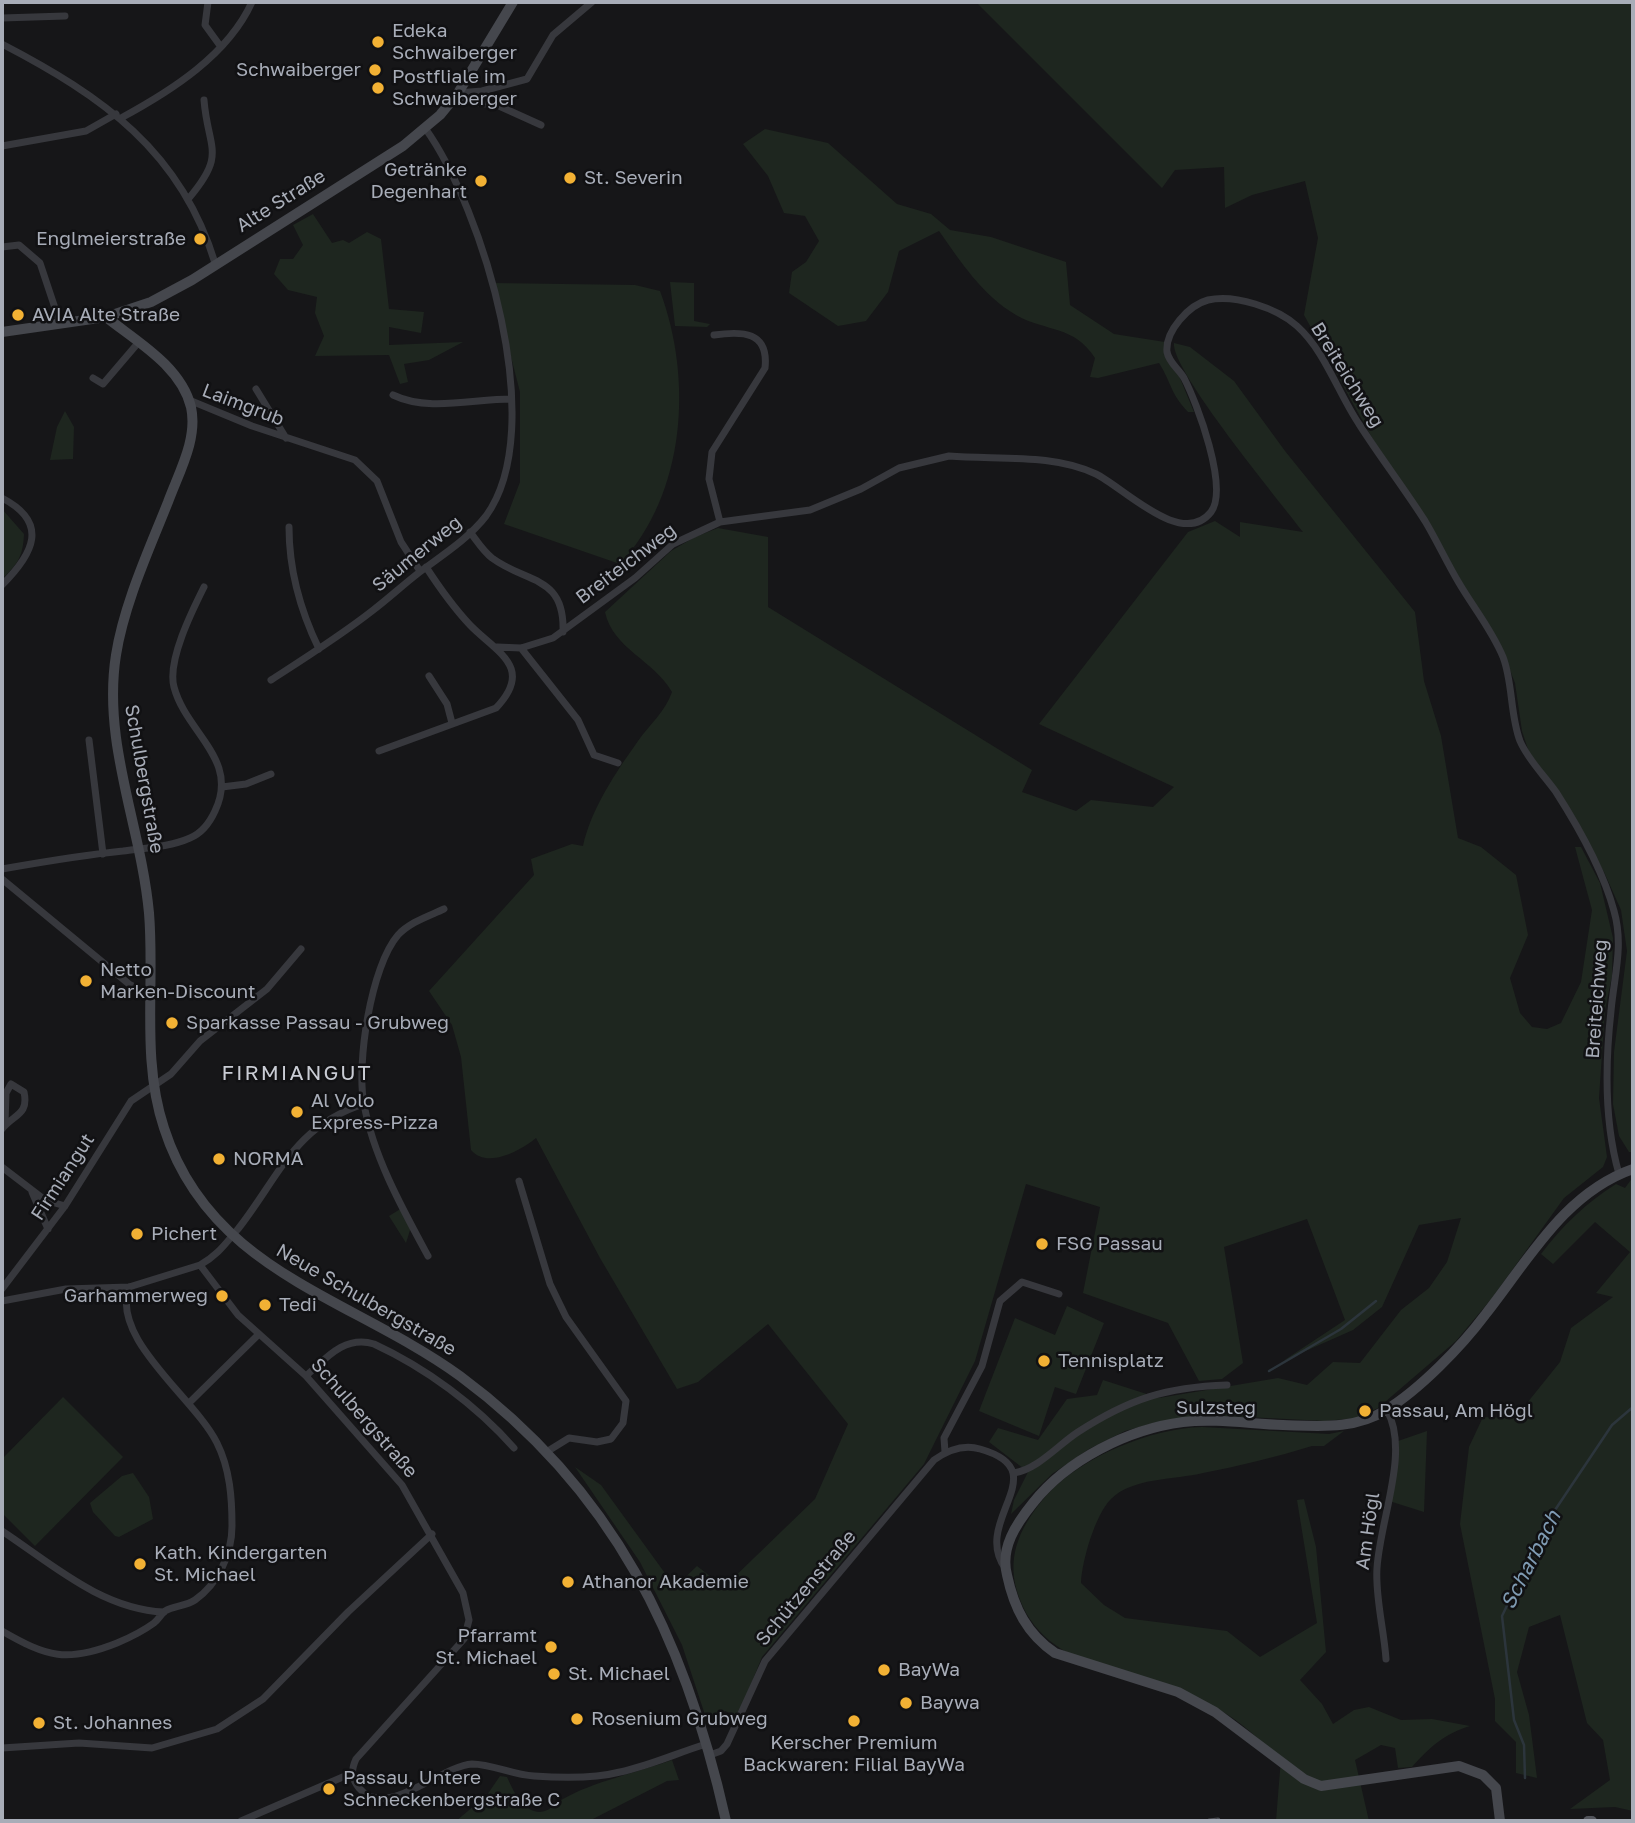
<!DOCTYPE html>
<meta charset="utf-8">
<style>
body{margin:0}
#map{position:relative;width:1635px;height:1823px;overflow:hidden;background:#161618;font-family:"Golos Text",sans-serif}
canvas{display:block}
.frame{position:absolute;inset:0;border:4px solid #a8adb8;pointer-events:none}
</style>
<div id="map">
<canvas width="1635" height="1823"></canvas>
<div class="frame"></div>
</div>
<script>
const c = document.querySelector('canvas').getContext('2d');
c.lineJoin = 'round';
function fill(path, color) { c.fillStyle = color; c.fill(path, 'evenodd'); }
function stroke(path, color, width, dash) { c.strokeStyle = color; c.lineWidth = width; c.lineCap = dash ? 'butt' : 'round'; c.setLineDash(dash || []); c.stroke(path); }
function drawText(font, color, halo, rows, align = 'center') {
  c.font = font + ' "Golos Text",sans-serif'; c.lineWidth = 5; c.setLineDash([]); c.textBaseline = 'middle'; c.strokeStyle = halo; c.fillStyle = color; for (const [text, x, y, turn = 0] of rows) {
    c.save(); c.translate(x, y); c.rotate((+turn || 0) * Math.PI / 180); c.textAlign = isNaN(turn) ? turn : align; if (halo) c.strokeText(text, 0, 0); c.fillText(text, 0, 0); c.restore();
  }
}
fill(new Path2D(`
 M976,2h657v1150h-4l-10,-16 -6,-32 1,-52 13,-101 -6,-41 -17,-38 -33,-61 -41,-56 -8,-24 -7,-48 -14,-36 -104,-164 -93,-168 14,-77 -13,-57 -53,14 -27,13 -1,-41 -49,3 -13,18z
 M765,129l63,14 69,61 34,10 19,16 41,7 75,25 4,43 44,29 51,8 29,70h-6c-18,-19 -16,-28 -29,-49l-61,15 -8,-1 5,-19c-21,-33 -49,-26 -79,-43 -34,-20 -55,-53 -77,-84l-40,20 -11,41 -22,29 -28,5 -49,-33 3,-21 14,-10 13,-21 -14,-25 -21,-3 -16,-37 -25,-32z
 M313,214l19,29 11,-3 6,3 18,-11 14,7 8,70 35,3 -3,21 -32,-6v18l74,-3 -34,18 -25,4 4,18 -8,2 -11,-29 -74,1 9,-20 -9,-23 2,-16 -29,-7 -14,-16 6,-15h13l10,-14 -10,-20z
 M670,282l24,1v38l16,3 -3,3 -32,-1z
 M492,283l143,2 25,6c33,88 26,202 -40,273l-116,-40 16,-42v-90z
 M1174,343l16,4 44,34 51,70 130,161 9,69 17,55 17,102 23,9 35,28 12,60 -18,43 10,35 12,14 15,2 14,-6 20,-41 11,-72 -17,-63h6l19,36 13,55 -1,38 -7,34 -6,88 8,59 -4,10 -39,31 -72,100 -36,43 -78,67 -21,10 -32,3 -117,-6 -51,7 -32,9 -36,18 -37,25 -41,40 3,-14 14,-28 -39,-30 9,-14 40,12 29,-41 30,-4 6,-15 56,18 119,-20 29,7 26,-23 27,1 41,-53 28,-22 18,-26 14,-44 -42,7 -37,82 -29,23 -70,31 62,-41 -38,-101 -83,28 19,116 -21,16 -23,2 -31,-58 -85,-30 17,-86 -74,-23 -51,177 -51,103 -162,193 -24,59 -13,-5 -17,13 -26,-79 -42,-83 -65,-95 26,18 74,102 22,-21 27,21 91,-88 33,-75 -80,-100 -70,58 -21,7 -77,-131 -64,-120c-16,13 -49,31 -65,12l-10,-93 -9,-32 -23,-34 105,-116 -3,-16 41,-15 11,2c8,-37 33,-74 55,-105 12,-17 27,-29 34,-49 -18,-32 -59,-43 -67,-80l66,-61 24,-14 23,-9 50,9v70l264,163 -10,22 54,19 15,-11 62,7 21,-20 -135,-63 149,-192 27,-11 25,16v-15l63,10c-22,-29 -133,-163 -129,-189z
 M65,411l9,16 -1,32 -23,1 7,-33z
 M2,509l22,25c-1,22 -6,30 -22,45z
 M1633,1177v634l-18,-4 -45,2 40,-29 -7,-40 -16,-17 -27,-108 -31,12 -12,45 12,43 8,63 -21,-5v-31l-21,-21v-22l-35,-175 9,-77 14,-30 32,1 45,-56 11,-34 42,-31 -17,-4 34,-41 -35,-30 -42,42 -12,-10c21,-28 45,-51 75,-70l9,4z
 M402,1208l9,19 -5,16 -17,-27z
 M1067,1306l37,17 -28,71 -21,-7 -16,49 -60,-25 36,-93 40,17z
 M63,1397l60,60 -88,89 -33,-33v-54z
 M1202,1427l127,7 15,-3 -20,15h-12c-36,11 -73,20 -109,27 -28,7 -70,4 -92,26 -16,16 -29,62 -30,84l23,22 21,13 102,13 33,26 57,-34 -20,-123 7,-1 12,48 10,105 -26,28 22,24 11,20 21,-14 15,-3 32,13 31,-1 38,7c-26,8 -40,21 -58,41l-14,1 -3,-20 -14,-3 -26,15 14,61h-93l5,-63c-20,-16 -40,-37 -63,-49 -65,-36 -176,-32 -201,-118 -11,-37 5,-67 29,-95 34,-39 106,-68 156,-69z
 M1427,1431l-3,81 -38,-12 12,-59z
 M133,1473l16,24 4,22 -34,18 -4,-1 -22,-24 -3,-9 32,-27z
 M672,1760l7,20 -12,1 -78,40h-133l31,-26 13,-19 7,1c6,13 13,29 27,34 13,4 19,-6 29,-12 29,-17 76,-27 109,-39z`), '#1e261f');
stroke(new Path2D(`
 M1269,1371l72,-42 35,-28
 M1525,1778l-1,-33 -10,-25 -12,-104 47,-97 63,-94 21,-18`), '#2c353c', 2.5);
stroke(new Path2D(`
 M208,2l-3,23 16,22
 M2,18l63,-2
 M2,44c100,52 179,107 213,219
 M458,93l24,-2 45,-12 26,-44 39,-33
 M454,99l45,7 42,19
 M121,118c50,-27 107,-63 131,-116
 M2,146l84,-15 30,-17
 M189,198c38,-45 19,-48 15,-98
 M2,247l17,-2 21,18 20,60
 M714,335c28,-4 55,-4 51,33l-53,84 -3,27 11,43
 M93,378l10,6 35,-41
 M256,389l30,49
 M393,395c35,17 80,4 118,4
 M189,400l63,26 103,34 22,21 24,61 19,29
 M2,498c48,25 31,56 0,87
 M289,527c0,43 11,83 30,122
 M470,532c7,9 13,19 22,26 35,26 73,17 71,74
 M497,647l24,1 32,-10 82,-60 38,-34 47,-22 90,-12 51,-21 38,-21 50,-12c47,4 104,-3 147,18 27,13 86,75 115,38 18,-24 -14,-109 -27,-134 -5,-9 -15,-15 -17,-26 -2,-21 22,-47 41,-52 27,-6 69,8 89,26 28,25 41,67 62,98 21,33 45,64 66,97 12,20 22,42 34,62 14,24 33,47 44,74 10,26 7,58 17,84 8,19 24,34 36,51 23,36 47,78 58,119 10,35 0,65 -3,100 -6,54 -7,111 8,163
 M521,648l57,72 16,35 24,8
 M429,676l18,28 5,19
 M271,680c34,-22 69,-44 101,-69 17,-13 32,-27 49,-40 23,-17 48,-33 65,-55 64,-88 -3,-307 -61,-388
 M89,740l14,114
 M379,751l117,-43c39,-41 0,-56 -26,-83 -16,-17 -31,-38 -44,-58
 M222,787l24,-3 25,-10
 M2,869c40,-7 80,-14 121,-18 22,-3 47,-4 67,-13 12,-5 20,-16 25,-27 25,-52 -29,-78 -41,-124 -7,-26 18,-76 30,-100
 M2,879l127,105 21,11
 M364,1104c-70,22 -85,73 -126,125 -13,15 -20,26 -38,36l38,50 68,61 96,109 61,108 6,27 -5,19 -108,120c-5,11 -5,19 3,29 27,33 81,-22 113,-24 20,0 41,11 62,12 28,2 59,3 86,-4 29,-6 57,-19 86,-28
 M2,1129c12,-15 27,-14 22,-37l-13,-8 -5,9 -1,31
 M2,1167l43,33 20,6
 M519,1181l31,103 16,33 60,84 -3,22 -12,16 -14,3 -28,-4 -21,13
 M32,1192l16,37
 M428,1256c-25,-46 -55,-100 -64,-152 -8,-40 7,-138 34,-169 12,-13 31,-19 46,-26
 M2,1289l63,-83 66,-105 40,-27 29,-33 67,-52 34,-40
 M2,1301l64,-12 63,-2 71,-22
 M306,1376c20,-18 39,-41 68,-32 52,24 102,61 140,104
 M190,1402l69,-68
 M945,1452l-1,-14 38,-72 18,-65 22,-19 37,12
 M1014,1473c24,-4 44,-28 64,-41 51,-33 88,-45 149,-47
 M2,1531c50,33 99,78 162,81
 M2,1631c45,26 65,32 115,12 12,-5 26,-12 37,-20 4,-3 7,-9 11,-12 9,-5 21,-5 30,-11 23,-16 37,-46 37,-74 0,-28 -2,-57 -15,-83 -22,-45 -107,-104 -88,-156
 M1386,1659c-2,-30 -11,-62 -9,-91 3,-49 33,-116 10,-158
 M2,1748l77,-5 73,5 65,-19 46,-30 85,-87 84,-78
 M710,1755l11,-4 6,-7 38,-83 169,-201c14,-10 29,-16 46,-11 78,22 -9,71 25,119
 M241,1821l111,-48`), '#37383d', 7);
stroke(new Path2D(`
 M106,317c30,24 75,49 85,90 7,32 -12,65 -23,95 -19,48 -44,102 -52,153 -14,88 25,171 33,258 6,71 -8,146 15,215 46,144 187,169 296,248 154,114 225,262 266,445
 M2,332l104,-15 45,-15 41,-22 211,-134 37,-31 18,-22 55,-91
 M1500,1821l-4,-33 -13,-13 -24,-9 -138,20 -17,-7 -89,-67 -37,-20 -123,-39c-28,-19 -41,-45 -48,-78 -7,-27 9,-51 26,-72 34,-43 95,-74 150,-81 32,-4 68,2 100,3 36,1 71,5 103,-15 34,-21 75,-63 99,-95 43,-54 79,-122 148,-146`), '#45474d', 10);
stroke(new Path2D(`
 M1588,1821h4`), '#53555c', 10);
const rail = new Path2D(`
 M1209,1821l9,-1`);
stroke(rail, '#4a4c52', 5);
stroke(rail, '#111113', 2.5, [8]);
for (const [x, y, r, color] of [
 [378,42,7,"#f2b134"],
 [375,70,7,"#f2b134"],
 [378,88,7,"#f2b134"],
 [570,178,7,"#f2b134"],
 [481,181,7,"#f2b134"],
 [200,239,7,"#f2b134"],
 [18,315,7,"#f2b134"],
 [86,981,7,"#f2b134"],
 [172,1023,7,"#f2b134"],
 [297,1112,7,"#f2b134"],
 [219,1159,7,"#f2b134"],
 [137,1234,7,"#f2b134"],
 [1042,1244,7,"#f2b134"],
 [222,1296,7,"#f2b134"],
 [265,1305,7,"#f2b134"],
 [1044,1361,7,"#f2b134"],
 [1365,1411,7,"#f2b134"],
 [140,1564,7,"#f2b134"],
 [568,1582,7,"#f2b134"],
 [551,1647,7,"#f2b134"],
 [884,1670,7,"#f2b134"],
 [554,1674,7,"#f2b134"],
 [906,1703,7,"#f2b134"],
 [577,1719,7,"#f2b134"],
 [854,1721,7,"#f2b134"],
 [39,1723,7,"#f2b134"],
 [329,1789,7,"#f2b134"]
]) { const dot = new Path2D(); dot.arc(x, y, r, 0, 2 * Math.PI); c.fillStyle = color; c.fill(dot); stroke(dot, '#111113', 2.5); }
drawText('19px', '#a8adb8', '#111113', [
 ["Edeka",392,31],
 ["Schwaiberger",392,53],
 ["Schwaiberger",361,70,"right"],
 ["Postfliale im",392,77],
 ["Schwaiberger",392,99],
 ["Getränke",467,170,"right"],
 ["Degenhart",467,192,"right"],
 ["St. Severin",584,178],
 ["Englmeierstraße",186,239,"right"],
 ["AVIA Alte Straße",32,315],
 ["Netto",100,970],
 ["Marken-Discount",100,992],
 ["Sparkasse Passau - Grubweg",186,1023],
 ["Al Volo",311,1101],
 ["Express-Pizza",311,1123],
 ["NORMA",233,1159],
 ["Pichert",151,1234],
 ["FSG Passau",1056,1244],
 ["Garhammerweg",208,1296,"right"],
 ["Tedi",279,1305],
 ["Tennisplatz",1058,1361],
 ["Passau, Am Högl",1379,1411],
 ["Kath. Kindergarten",154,1553],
 ["St. Michael",154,1575],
 ["Athanor Akademie",582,1582],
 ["Pfarramt",537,1636,"right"],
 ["St. Michael",537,1658,"right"],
 ["BayWa",898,1670],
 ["St. Michael",568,1674],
 ["Baywa",920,1703],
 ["Rosenium Grubweg",591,1719],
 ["St. Johannes",53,1723],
 ["Kerscher Premium",854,1743,"center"],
 ["Backwaren: Filial BayWa",854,1765,"center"],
 ["Passau, Untere",343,1778],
 ["Schneckenbergstraße C",343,1800]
], 'left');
drawText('19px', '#a8adb8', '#111113', [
 ["Alte Straße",281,201,-32],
 ["Breiteichweg",1347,375,58],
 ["Laimgrub",243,405,21],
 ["Säumerweg",417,554,-39],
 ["Breiteichweg",626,564,-37],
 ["Schulbergstraße",144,779,80],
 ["Breiteichweg",1597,999,-86],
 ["Firmiangut",63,1177,-57],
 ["Neue Schulbergstraße",366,1300,30],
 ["Sulzsteg",1216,1408],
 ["Schulbergstraße",364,1418,49],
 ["Am Högl",1368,1531,-82],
 ["Schützenstraße",806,1588,-50]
]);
c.letterSpacing = '2px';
drawText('21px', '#c9ccd4', '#111113', [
 ["FIRMIANGUT",297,1073]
]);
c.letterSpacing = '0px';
drawText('italic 21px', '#7f9bb3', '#111113', [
 ["Scharbach",1531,1560,-63]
]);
</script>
